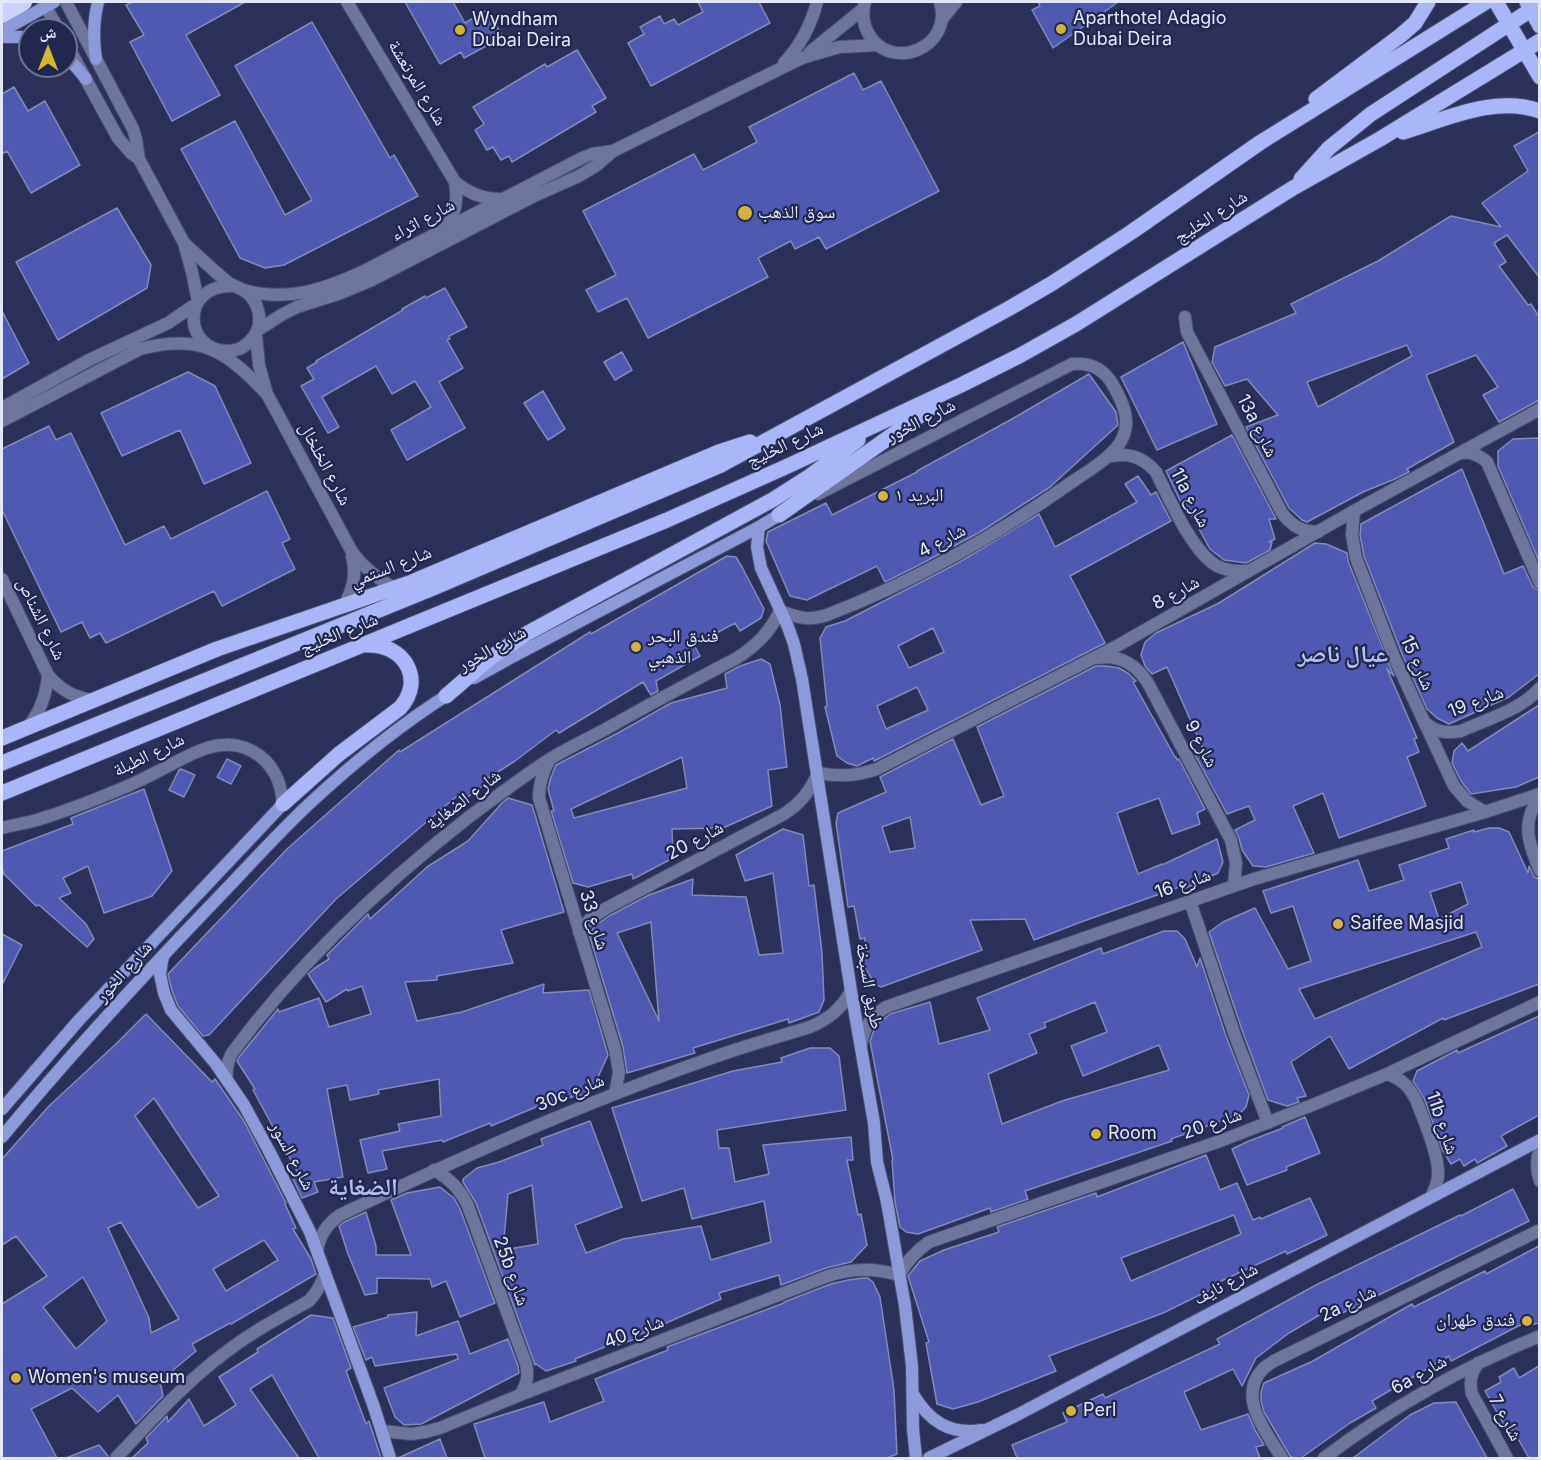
<!DOCTYPE html>
<meta charset="utf-8">
<style>
body{margin:0}
#map{position:relative;width:1541px;height:1460px;overflow:hidden;background:#2b315a;font-family:Inter,"Noto Naskh Arabic",sans-serif}
canvas{display:block}
.frame{position:absolute;inset:0;border:3px solid #e2e7fc;pointer-events:none}
.north{position:absolute;left:18px;top:18px;width:60px;height:60px;box-sizing:border-box;background:#21274f;border:2px solid #6e7494;border-radius:50%;rotate:0deg;font-size:16px;font-weight:700;line-height:24px;text-align:center;color:#e2e7fc}
.north::after{content:'';display:block;margin:auto;width:21px;height:27px;background:#d4b635;clip-path:polygon(50% 0,100% 100%,50% 72%,0 100%)}
</style>
<div id="map">
<canvas width="1541" height="1460"></canvas>
<div class="frame"></div>
<div class="north">ش</div>
</div>
<script>
const c = document.querySelector('canvas').getContext('2d');
c.lineJoin = 'round';
function fill(path, color) { c.fillStyle = color; c.fill(path, 'evenodd'); }
function stroke(path, color, width, dash) { c.strokeStyle = color; c.lineWidth = width; c.lineCap = dash ? 'butt' : 'round'; c.setLineDash(dash || []); c.stroke(path); }
function drawText(font, color, halo, rows, align = 'center') {
  c.font = font + ' Inter,"Noto Naskh Arabic",sans-serif'; c.lineWidth = 4.5; c.setLineDash([]); c.textBaseline = 'middle'; c.strokeStyle = halo; c.fillStyle = color; for (const [text, x, y, turn = 0] of rows) {
    c.save(); c.translate(x, y); c.rotate((+turn || 0) * Math.PI / 180); c.textAlign = isNaN(turn) ? turn : align; if (halo) c.strokeText(text, 0, 0); c.fillText(text, 0, 0); c.restore();
  }
}
const building = new Path2D(`
 M133,2h112l-59,33 34,60 -48,26 -42,-79 14,-7 -18,-30z
 M405,2h48l12,21 22,-13 16,27 -39,21 -3,-6 -21,12z
 M698,2h61l11,21 -119,63 -23,-43 16,-9 -4,-7 20,-11 4,8 10,-5 4,6 25,-13z
 M1038,2h80l-65,46 -21,-38 8,-4z
 M312,22l78,136 4,-3 24,41 -134,69 -19,3 -25,-10 -59,-109 54,-28 50,94 27,-15 -77,-134z
 M577,50l29,48 -14,8 4,6 -84,50 -3,-6 -8,4 -8,-13 -6,3 -12,-20 9,-6 -11,-17 72,-43 2,3z
 M854,73l9,17 18,-9 58,110 -113,58 -7,-12 -24,12 -4,-8 -33,17 10,19 -120,61 -21,-40 -29,14 -12,-22 30,-15 -33,-64 111,-57 9,16 54,-28 -8,-15z
 M14,87l14,24 17,-10 35,64 -49,28 -24,-42 -5,3v-60z
 M1539,132v145l-32,-42 -13,8 12,19 -7,4 29,39 3,-1 8,13v83l-40,22 -16,-27 15,-8 -22,-32 -50,20 28,67 -47,27 2,3 -14,7 -32,13 -56,30 -5,-2 -13,-12 -43,-81 32,-12 -31,-36 -22,7 -13,-24 3,-15 81,-34 -5,-9 87,-43 73,-45 50,11 -19,-24 46,-32 -14,-25zM1407,345l5,11 -94,51 -11,-25z
 M117,208l34,57 -4,23 -89,52 -42,-78z
 M445,288l22,39 -18,9 1,3 -3,1 16,28 -24,14 26,46 -58,32 -16,-30 40,-23 -16,-26 -23,13 -16,-28 -54,31 17,30 -11,6 -27,-47 13,-7 -7,-11 10,-6 -1,-1 87,-51 -1,-1 23,-13 1,2z
 M2,311l27,52 -27,16z
 M1183,342l34,82 -60,26 -36,-73z
 M622,352l10,18 -17,10 -11,-18z
 M188,372l27,14 36,77 -47,21 -24,-54 -58,26 -21,-43z
 M1089,374l27,38 2,13 -68,62 -70,45 -61,33 -34,17 -8,-16 -70,34 -17,-4 -24,-55 2,-9 58,-29 6,12 85,-43v-1l95,-52z
 M543,391l22,38 -17,11 -24,-37z
 M49,426l7,14 15,-7 54,112 39,-19 7,13 96,-48 23,48 -8,4 13,26 -73,37 -8,-15 -108,52 -6,-10 -10,5 -8,-16 -21,10 -59,-122v-61z
 M1232,435l44,84h-7l6,20 -6,3h3l-2,8 -24,13 -22,-3 -14,-11 -21,-38 -3,2 -20,-42z
 M1539,438v123l-41,-95v-15l15,-12z
 M1462,469l42,105 19,-8 10,21 6,4v83l-30,23 -60,27 -12,-6 -10,-9 -25,-55 -38,-98 -4,-21 1,-11z
 M1138,476l13,19 5,-3 15,29 -101,55 35,67 -231,118 -1,-3 -16,8 -10,-3 -10,-7 -12,-49 2,-1 -7,-68 6,-11 19,-6 113,-58 81,-49 16,33 82,-45 -12,-18zM933,628l11,24 -35,16 -11,-22zM917,687l11,23 -42,19 -9,-23z
 M1315,543l11,1 21,9 1,8 46,115 -7,-7 30,69 -3,1 5,13 -12,5 19,49 -87,32 -16,-45 -30,13 21,47 -48,14 -13,-1 -11,-16 -3,-12 -4,-8 20,-10 -6,-14 -22,8 -33,-61 9,-4 -36,-82 -15,7 -7,-8 -4,-11 4,-13 11,-9 63,-30z
 M727,556l9,1 6,10 22,42 -3,9 -21,13 -5,-8 -41,22 6,11 -44,25 2,10 -7,4 -8,-13 -84,51 -3,-3 -41,31 -30,19 2,3 -26,19 -4,-6 -121,103 -127,136 -6,1 -25,-30 -6,-15 -4,-17 119,-125 112,-99 1,2 190,-120 1,2z
 M761,659l9,5 10,41 7,62 -19,3 4,36 -49,22 -51,1 1,29 -40,21 -1,-5 -44,13 -15,-4 -22,-72h3l-6,-22 3,-12 5,-12 62,-32 53,-30 56,-15 -2,-14 15,-8zM682,757l5,31 -113,30 -3,-9z
 M1096,666h10l13,2 10,6 7,7 -3,1 42,75h1l1,3 2,-1 26,50 -8,4 3,11 -28,10 -13,-36 -42,15 21,61 24,-10v1l55,-26 6,23 -5,11 -32,15 -1,-3 -104,37 -47,18 -9,-21 -55,1 12,30 -101,37 -6,-3 -10,-16 -1,-11 1,-19 -5,1 -6,-33 -6,1 -12,-84 2,-10 48,-21 -6,-15 73,-38 28,66 23,-9 -27,-69zM910,817l5,31 -25,4 -8,-25z
 M1539,705v72l-23,10 -45,7 -10,-13 -9,-18 2,-12 8,-8 6,8z
 M227,759l14,7 -10,18 -14,-7z
 M181,769l14,6 -11,22 -15,-7 10,-20z
 M144,789l28,82 -20,25 -48,17 -16,-47 -25,12 8,15 -12,5 27,26 8,15 -7,8 -48,-42 -3,1 -32,-32 -2,-6v-17l71,-27 -2,-6z
 M508,798l24,7 32,107 -63,18 12,33 -76,13v4l-32,2 12,39 45,-9 82,-28 -1,9 46,-3 19,65 -10,22 -13,17 -42,10 -52,22 -1,-3 -47,19 -1,-2 -60,11 5,18 -19,4 -8,-33 40,-9 -2,-7 43,-8 -2,-37 -61,11 1,4 -29,6 -3,-15 -20,4 16,88 -29,5 4,10 -16,6 -9,-19 6,-4 -46,-85 2,-1 -18,-28 2,-4 39,-48 1,3 40,-14 10,29 42,-13 -9,-28 -14,5 -1,-2 -21,13 -18,-28 7,-6 14,-9 -2,-4 41,-41 2,5 57,-52 41,-26 34,-38z
 M1489,828h10l10,4 19,41 1,-7 5,11 5,2v105l-95,36 -1,-2 -94,51 -19,-33 -39,26 15,34 -9,2 2,4 -12,4 -19,-6 -26,-70 -33,-98 14,-10 32,-14 33,61 23,-8 -18,-55 -22,7 -8,-22 95,-31 11,31 35,-11 -5,-15 50,-17 -3,-9 28,-9v2zM1461,882l7,22 -29,15 -9,-27zM1476,932l6,15 -167,72 -16,-30z
 M783,829l20,6 6,51 5,-1 8,68 2,47 -5,12 -30,11 -1,-4 -95,29 2,5 -68,20 -4,-26 -34,-113 7,-9 13,-9 40,-21 44,-16 -1,16 54,2 13,58 24,-2 -10,-80 -28,8 -9,-26zM651,922l8,99 -42,-88z
 M1164,931h13l8,8 12,28 3,-9 26,78 23,59 -3,12 -8,8 -67,24 1,2 -147,50 3,8 -37,13 -1,-4 -72,26 -12,-2 -6,-5 -5,-25 -3,-42h1l-23,-119 4,-11 4,-6 12,-10 40,-12 9,42 51,-14 -13,-32 124,-50 2,6zM1095,1002l12,30 -36,14 12,30 76,-31 10,25 -107,31 -60,23 -14,-50 49,-21 -8,-19 17,-7 -2,-4z
 M2,934l20,11 -20,40z
 M146,1014l66,68 3,-3 29,42 42,82 -1,1 11,24 -3,1 18,30 5,15 -85,50 -1,-1 -38,21 4,7 -36,30 3,15 -27,28 -18,-29 -20,17 -26,-24 -41,21 26,49h-55v-154l45,-28 -31,-40 -14,9v-86l47,-53 69,-64zM154,1098l65,98 -21,12 -63,-92zM121,1222l58,97 -28,14 -2,-15 -41,-90zM264,1240l14,20 -52,31 -13,-22zM83,1277l24,44 -31,28 -33,-42z
 M1539,1016v99l-38,21 6,10 -30,17 -2,-4 -11,7 -4,-7 -9,5 -9,-15 -18,-51 -11,-17 4,-10 40,-21 1,3z
 M810,1048h20l9,8 7,54 -129,20 2,18h10l6,34 34,-8 -6,-29 88,-8 2,23h-6l11,55 3,-1 6,31 -16,17 -25,6 -45,17 -2,-10 -60,18 2,6 -87,38 1,2 -17,6 -1,-3 -42,17 1,2 -30,10 -10,-7 -1,1 -59,-162 -13,-21v-3l14,-11 22,-6 44,-17 -2,-6 49,-18 32,86 -47,18 11,28 37,-14 78,-13 10,34 60,-18 -7,-41 -72,18 -8,-31 -42,13 -30,-93 121,-37 49,-9 -1,-4zM532,1185l6,59 -35,6 5,-56z
 M1305,1117l15,36 -34,14 1,3 -40,15 -15,-36 17,-8 34,-13 -1,-1z
 M1206,1155l14,35 17,-7 16,37 7,-3 1,2 49,-21 17,37 -40,19 -1,-3 -67,31 1,3 -57,28 -114,43 7,15 -78,31 -25,7 -16,-5 -11,-61 3,-1 -21,-66 12,-15 24,-11 55,-18 -2,-5 99,-34 1,4zM1234,1215l7,19 -110,47 -10,-23z
 M440,1187l14,11 6,11 35,94 -35,14 -14,-36 -14,6 -2,-8 -53,-1v15l-12,2 -17,-41 -9,-28 5,-4 22,-10 10,34v9h35l-20,-55 16,-7z
 M1513,1189l16,32 -197,97 -4,-8 -39,23 -33,25 -14,28 -9,-17 -49,23 17,38 47,-16 7,16 9,15 -8,2 4,11h-243l-5,-13 55,-23 -4,-9 40,-19 2,4 115,-54 -3,-5 99,-54 144,-70 1,1z
 M1539,1246v77l-13,3 -2,-3 -73,38 -2,-5 -77,45 4,7 -26,15 -49,35h-7l-4,-2 -26,-44 -3,-11v-9l3,-9 49,-22 99,-57 2,3 71,-36 1,3z
 M863,1278h5l5,4 7,15 14,93 3,64 -10,4h-402l-11,-34 70,-22 6,20 54,-21 -9,-22 73,-29 -1,-3 117,-44v-1l47,-18 17,-4z
 M417,1312l-1,24 42,-15 12,33 38,-15 10,27 1,7 -98,51 -17,1 -9,-8 -11,-29 74,-29 -1,-5 -82,12 -3,-9 -6,3 -13,-33 35,-10v-2z
 M311,1315l22,3 18,50 -5,3 20,53 3,-3 12,37h-62l-47,-83 -22,14 49,69h-167l16,-15 -2,-5 21,-22 1,6 21,-23 15,27 32,-21 -17,-28 39,-25 -1,-3z
 M1539,1366v92h-10l-16,-28 -5,2 -23,-41 16,-9 -2,-5 15,-9 5,10z
 M1456,1402l31,56h-134l57,-43 24,-12z
 M440,1439l7,19h-49z
 M99,1445l9,11v2h-42z`);
fill(building, '#4f59b1');
stroke(building, '#818bbb', 1.5);
const street = new Path2D(`
 M43,2l16,28
 M66,2l67,127 3,10 3,20 45,84 8,29 6,29
 M347,2l108,180c14,11 27,17 45,17
 M865,2c-3,10 -2,21 3,31 23,41 86,14 72,-31
 M943,18l13,-16
 M66,43l52,95 13,15 8,6
 M810,52l53,-43
 M784,63c17,-18 27,-38 33,-61
 M445,229c11,-16 13,-28 10,-47
 M184,243c14,13 27,25 41,37 7,6 13,7 20,11 14,10 19,31 9,45 -6,9 -15,15 -26,15 -45,0 -48,-66 4,-65
 M243,290c45,12 80,0 121,-19l218,-113 10,-4 21,-3
 M1185,317l2,15 95,181c11,14 19,18 36,19
 M258,330l25,-16 14,-7 44,-14 31,-13 164,-85 43,-19 18,-11 16,-14 189,-93 37,-11 39,-2
 M256,335l3,30 8,29 85,158c12,16 25,27 44,37
 M2,408l87,-48 79,-37 28,-19
 M2,421l138,-72c61,-16 86,2 127,45
 M1461,453c11,-1 18,2 26,9l53,121
 M1107,457c20,-5 35,-1 49,15 13,26 36,80 61,94 10,5 21,5 32,5
 M1354,511l-2,24 4,23 38,99 60,129 13,15 18,11
 M2,579l46,96c13,15 25,22 44,25
 M344,606c9,-17 13,-32 8,-50
 M1098,658c23,-4 40,8 51,27l82,155 5,23 -2,23
 M1424,722c12,10 22,12 37,9 26,-12 60,-21 79,-43
 M29,726c12,-16 17,-31 19,-51
 M549,761c-7,12 -10,23 -10,37l76,251 4,23 -4,22
 M1540,797c-20,25 -11,47 0,74
 M2,828c11,-3 24,-5 35,-8 26,-8 50,-17 74,-27 22,-8 42,-19 63,-30 16,-8 33,-18 51,-18 12,-1 25,4 35,11 16,13 21,28 23,48
 M1190,901l44,132 34,90
 M579,932l11,-13 15,-10 179,-95c17,-11 26,-23 34,-41 21,4 38,3 59,-4l240,-123 237,-135 186,-102
 M861,1044c5,-20 8,-25 25,-37l368,-128 231,-67 55,-18
 M1387,1074c15,5 23,13 30,28 7,19 22,53 21,73 0,8 -4,15 -7,22
 M227,1080c-1,-10 0,-18 5,-27 65,-88 151,-169 237,-236 27,-20 53,-40 81,-58 18,-11 37,-20 56,-30 44,-25 87,-48 131,-71 21,-14 32,-25 43,-47 19,7 28,10 47,4 88,-34 169,-79 245,-133 16,-11 44,-27 51,-45 8,-18 -1,-36 -10,-52 -9,-16 -22,-23 -41,-21l-254,130
 M1540,1149c-4,11 -4,21 0,32
 M434,1170c16,9 26,19 34,36l58,158c3,12 1,21 -6,31
 M317,1251c3,-16 9,-26 23,-36 125,-60 252,-116 383,-161 29,-10 58,-18 87,-27 19,-8 31,-18 41,-36
 M1478,1363c-7,10 -9,19 -6,31l35,64
 M382,1431l29,3 14,-2 15,-4 80,-33 308,-119c26,-8 44,-8 71,-1 8,-14 17,-24 30,-33l294,-102 87,-34 77,-32 153,-72
 M116,1458c35,-37 68,-75 110,-106 26,-20 54,-35 83,-51 8,-9 13,-17 16,-28
 M1282,1458c-15,-25 -46,-61 -19,-89 3,-3 8,-6 11,-8l266,-131
 M1324,1458c66,-50 139,-91 216,-122`);
const secondary = new Path2D(`
 M2,31l52,-29
 M2,37h18l10,2
 M66,57l10,10 10,12
 M96,59c-3,-20 -3,-37 2,-57
 M759,527l-2,20 4,21 27,59 6,17 8,35 49,312 23,132 3,39 10,40 18,104 7,60 1,63 3,29
 M474,678l38,-21 247,-130 20,-12
 M163,956l-3,18 4,19 7,17 45,54 28,41 25,46 41,81 64,175 16,51
 M2,1109l77,-89 204,-216
 M2,1137c66,-80 137,-157 209,-232 33,-34 64,-69 98,-101 44,-41 92,-80 143,-112
 M913,1394c16,27 36,41 69,36
 M929,1458l88,-43 523,-275`);
const primary = new Path2D(`
 M1496,2l44,75
 M1527,2l13,24
 M1316,99l84,-63 15,-13 13,-21
 M1403,132c43,-13 92,-37 137,-21
 M1301,179l28,-31 42,-34 169,-110
 M779,515l153,-108
 M446,696l44,-38 36,-24 248,-135 36,-23 48,-36
 M2,738l215,-89 195,-67 307,-130 31,-10
 M2,763l431,-175 288,-123 287,-156 43,-25 79,-51 131,-91 225,-140
 M2,793l665,-273 123,-55 171,-80 58,-29 57,-32 217,-136 87,-49 160,-98
 M283,804l56,-50 61,-46c26,-29 3,-65 -34,-63`);
const highway = new Path2D(`
 M2,14l21,-12`);
stroke(street, '#484e74', 14);
stroke(secondary, '#484e74', 14);
stroke(primary, '#484e74', 17);
stroke(highway, '#484e74', 20);
stroke(street, '#6e769e', 12);
stroke(secondary, '#8d9ad9', 12);
stroke(primary, '#a9b7f8', 15);
stroke(highway, '#cad3fb', 18);
for (const [x, y, r, color] of [
 [1061,29,6,"#d4b635"],
 [460,30,6,"#d4b635"],
 [745,213,8,"#d4b635"],
 [883,496,6,"#d4b635"],
 [636,647,6,"#d4b635"],
 [1338,924,6,"#d4b635"],
 [1096,1134,6,"#d4b635"],
 [1527,1321,6,"#d4b635"],
 [16,1378,6,"#d4b635"],
 [1071,1411,6,"#d4b635"]
]) { const dot = new Path2D(); dot.arc(x, y, r, 0, 2 * Math.PI); c.fillStyle = color; c.fill(dot); stroke(dot, '#21274f', 2); }
drawText('18px', '#e2e7fc', '#21274f', [
 ["Aparthotel Adagio",1073,19],
 ["Dubai Deira",1073,40],
 ["Wyndham",472,20],
 ["Dubai Deira",472,41],
 ["سوق الذهب",758,213],
 ["البريد ١",895,496],
 ["فندق البحر",648,637],
 ["الذهبي",648,658],
 ["Saifee Masjid",1350,924],
 ["Room",1108,1134],
 ["فندق طهران",1515,1321,"right"],
 ["Women's museum",28,1378],
 ["Perl",1083,1411]
], 'left');
drawText('18px', '#e2e7fc', '#21274f', [
 ["شارع المرتعشة",417,83,59],
 ["شارع الخليج",1211,217,-32],
 ["شارع اثراء",423,220,-28],
 ["شارع الخور",921,421,-27],
 ["13a شارع",1257,426,63],
 ["شارع الخليج",785,445,-25],
 ["شارع الخلخال",325,464,62],
 ["11a شارع",1190,498,62],
 ["شارع 4",942,541,-28],
 ["شارع الستمي",391,567,-21],
 ["شارع 8",1176,593,-29],
 ["شارع الشناص",41,619,64],
 ["شارع الخليج",339,634,-22],
 ["شارع الخور",492,649,-29],
 ["شارع 15",1417,663,66],
 ["شارع 19",1476,702,-21],
 ["شارع 9",1201,744,62],
 ["شارع الطبلة",149,755,-26],
 ["شارع الضغاية",464,800,-37],
 ["شارع 20",695,841,-28],
 ["شارع 16",1183,884,-19],
 ["شارع 33",594,920,73],
 ["شارع الخور",124,972,-48],
 ["طريق السبخة",869,986,80],
 ["30c شارع",570,1093,-22],
 ["11b شارع",1442,1123,71],
 ["شارع 20",1212,1124,-19],
 ["شارع السور",292,1156,62],
 ["25b شارع",511,1271,70],
 ["شارع نايف",1226,1284,-28],
 ["2a شارع",1348,1304,-26],
 ["شارع 40",634,1332,-21],
 ["6a شارع",1419,1375,-30],
 ["شارع 7",1505,1418,61]
]);
drawText('bold 24px', '#b3bef2', '#21274f', [
 ["عيال ناصر",1343,655],
 ["الضغاية",363,1188]
]);
</script>
